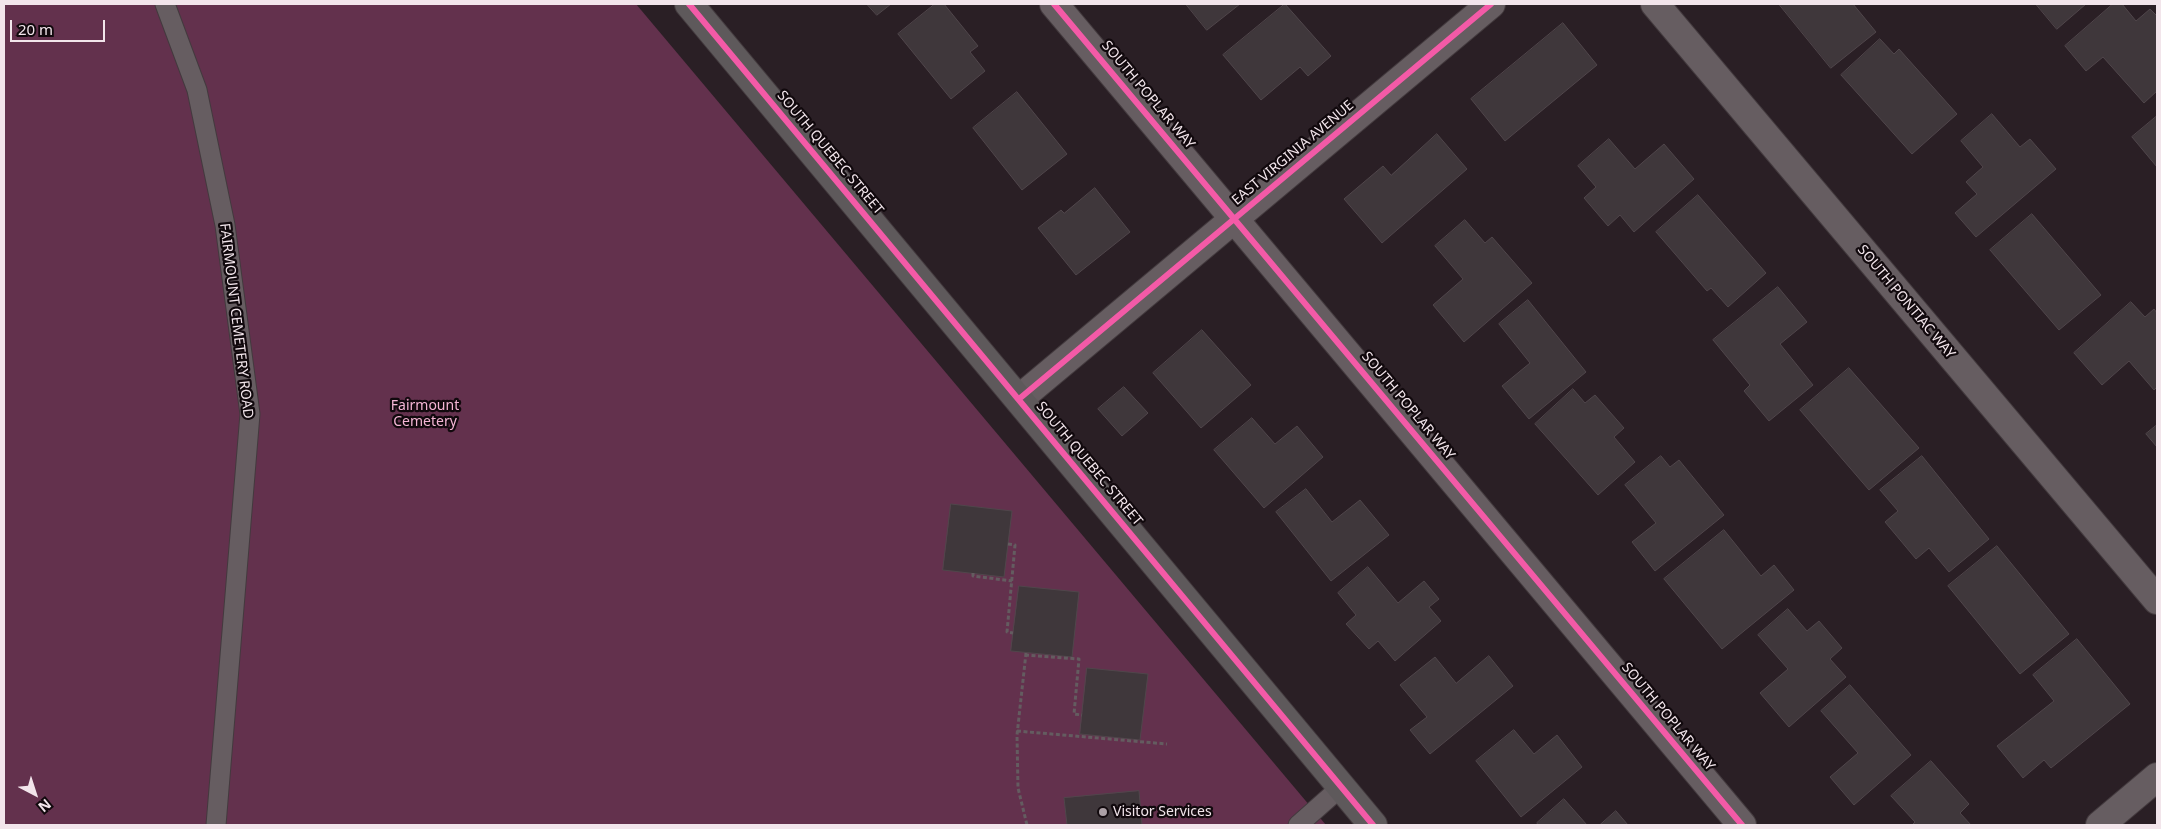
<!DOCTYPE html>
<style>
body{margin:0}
#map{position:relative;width:2161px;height:829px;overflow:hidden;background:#2a1f25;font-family:"Noto Sans",sans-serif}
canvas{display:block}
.frame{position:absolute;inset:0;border:5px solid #f2e5eb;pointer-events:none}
.north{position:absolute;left:10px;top:769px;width:50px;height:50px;-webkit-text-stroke:4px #11090d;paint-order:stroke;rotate:140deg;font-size:14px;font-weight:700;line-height:20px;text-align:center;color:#f2e5eb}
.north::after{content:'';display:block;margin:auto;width:18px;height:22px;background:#f2e5eb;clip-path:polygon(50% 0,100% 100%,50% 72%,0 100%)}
.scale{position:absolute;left:10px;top:20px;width:95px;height:22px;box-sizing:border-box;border:2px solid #f2e5eb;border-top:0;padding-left:6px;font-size:15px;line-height:18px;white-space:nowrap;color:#f2e5eb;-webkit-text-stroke:4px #11090d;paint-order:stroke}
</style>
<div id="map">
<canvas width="2161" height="829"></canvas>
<div class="frame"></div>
<div class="north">N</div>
<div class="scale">20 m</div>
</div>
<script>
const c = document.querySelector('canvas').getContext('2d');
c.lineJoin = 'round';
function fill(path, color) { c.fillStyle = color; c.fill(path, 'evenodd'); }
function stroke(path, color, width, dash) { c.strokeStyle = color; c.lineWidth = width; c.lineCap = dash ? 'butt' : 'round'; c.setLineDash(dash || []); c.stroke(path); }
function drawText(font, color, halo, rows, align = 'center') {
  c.font = font + ' "Noto Sans",sans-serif'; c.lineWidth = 4.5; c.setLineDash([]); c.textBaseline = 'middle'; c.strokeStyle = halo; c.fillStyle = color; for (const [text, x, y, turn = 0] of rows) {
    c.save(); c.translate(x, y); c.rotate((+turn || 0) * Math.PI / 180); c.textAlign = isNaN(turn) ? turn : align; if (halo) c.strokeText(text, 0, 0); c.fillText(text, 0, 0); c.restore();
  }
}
fill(new Path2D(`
 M4,4h632l690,821h-1322z`), '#63314d');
const building = new Path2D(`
 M867,4h24l-14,11z
 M935,4h9l34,42 -8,6 15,19 -34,28 -53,-65z
 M1186,4h54l-33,26z
 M1285,4l46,52 -23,20 -8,-9 -39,33 -38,-45z
 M1779,4h74l23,28 -45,36z
 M2036,4h50l-29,25z
 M2113,4h9l14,17 14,-12 7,7v75l-13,12 -41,-46 -17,14 -21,-25z
 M1563,23l34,42 -92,76 -34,-42z
 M1880,39l14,15 5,-5 58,65 -45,40 -71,-79z
 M1017,92l50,62 -45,36 -49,-62z
 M1992,114l28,33 10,-8 26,30 -80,68 -21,-24 22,-19 -11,-12 17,-15 -22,-26z
 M2157,116v51l-25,-30z
 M1437,134l30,35 -85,74 -38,-44 39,-33 8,9z
 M1609,139l26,30 29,-25 30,35 -60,53 -14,-17 -12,11 -24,-28 12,-11 -18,-21z
 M1095,188l35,44 -54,43 -38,-47 23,-18 3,3z
 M1698,195l68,78 -38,34 -17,-19 -4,3 -51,-59z
 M2032,214l69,81 -42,35 -69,-80z
 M1465,220l20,23 7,-6 40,46 -68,59 -31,-37 30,-26 -28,-33z
 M1778,287l29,35 -27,22 33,41 -44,36 -25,-30 6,-6 -37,-45z
 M1528,300l58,72 -57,47 -27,-33 28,-23 -31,-39z
 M2131,302l14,15 9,-8 3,4v74l-3,3 -25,-29 -27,24 -28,-32z
 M1202,330l49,55 -50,43 -48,-55z
 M1849,368l70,80 -50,42 -69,-80z
 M1124,387l24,26 -26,23 -24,-27z
 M1573,389l12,14 10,-8 29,33 -10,9 21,25 -37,33 -63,-71z
 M1252,418l23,26 22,-18 26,31 -59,51 -50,-58z
 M2157,425v22l-11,-13z
 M1661,456l9,11 9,-7 45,55 -69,56 -23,-29 24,-19 -31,-38z
 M1922,456l67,83 -40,33 -20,-24 -13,11 -31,-37 13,-11 -18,-21z
 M1306,489l26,33 28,-22 29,35 -58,46 -55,-69z
 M951,504l61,7 -8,66 -61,-7z
 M1724,530l37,46 13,-11 20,25 -72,59 -58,-70z
 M1997,546l72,88 -49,40 -72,-88z
 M1368,567l30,36 26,-22 15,18 -10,8 12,14 -46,40 -17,-20 -9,8 -23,-25 10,-9 -18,-22z
 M1019,586l60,6 -7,65 -61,-6z
 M1788,609l19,22 12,-10 23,27 -12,11 16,18 -57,50 -29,-34 28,-24 -30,-34z
 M2077,639l53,65 -79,64 -7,-8 -21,18 -26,-32 57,-45 -21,-26z
 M1489,656l24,30 -83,68 -20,-24 17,-13 -27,-32 35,-28 21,26z
 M1087,668l61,6 -8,66 -60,-6z
 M1850,685l61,70 -57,50 -24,-28 28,-24 -37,-42z
 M1514,730l20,24 23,-19 25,32 -61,50 -45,-56z
 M1931,761l38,43 -9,9 11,12h-59l3,-3 -24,-26z
 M1139,791l3,34h-75l-3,-27z
 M1564,799l23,26h-49l-1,-2z
 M1616,811l12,14h-28z`);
fill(building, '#3f373b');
stroke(building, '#50464b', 1);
const service = new Path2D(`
 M165,4l32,86 28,135 25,189 -34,411
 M1298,825l43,-38`);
const minor = new Path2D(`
 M1054,4l688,821
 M1655,4l502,596
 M2100,825l57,-48`);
const tertiary = new Path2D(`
 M1019,399l472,-395`);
const secondary = new Path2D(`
 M689,4l684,821`);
stroke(service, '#433a3e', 21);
stroke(minor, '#433a3e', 30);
stroke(tertiary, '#433a3e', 30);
stroke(secondary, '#433a3e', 30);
stroke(new Path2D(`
 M1008,544l7,1 -8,87 6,1
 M973,573v3l39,5
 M1026,653l-9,82 1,53 9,37
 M1025,655l54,4 -5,55 8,1
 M1017,731l150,13`), '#645c60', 3, [4, 2.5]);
stroke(service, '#665d61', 19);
stroke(minor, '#665d61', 28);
stroke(tertiary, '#665d61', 28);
stroke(secondary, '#5e595b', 28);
stroke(new Path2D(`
 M689,4l684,821
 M1054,4l688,821
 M1019,399l472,-395`), '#f35aa7', 6);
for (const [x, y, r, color] of [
 [1103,812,5,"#aca0a6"]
]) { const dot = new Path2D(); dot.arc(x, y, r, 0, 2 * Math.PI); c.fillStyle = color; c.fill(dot); stroke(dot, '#11090d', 2); }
drawText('14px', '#f2e5eb', '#11090d', [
 ["SOUTH POPLAR WAY",1148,95,50],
 ["SOUTH QUEBEC STREET",830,153,50],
 ["EAST VIRGINIA AVENUE",1293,153,-40],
 ["SOUTH PONTIAC WAY",1906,302,50],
 ["FAIRMOUNT CEMETERY ROAD",236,321,83],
 ["SOUTH POPLAR WAY",1408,406,50],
 ["SOUTH QUEBEC STREET",1089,464,50],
 ["SOUTH POPLAR WAY",1668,717,50]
]);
drawText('14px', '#f4b5d4', '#11090d', [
 ["Fairmount",425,406],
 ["Cemetery",425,422]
]);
drawText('14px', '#f2e5eb', '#11090d', [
 ["Visitor Services",1113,812]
], 'left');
</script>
